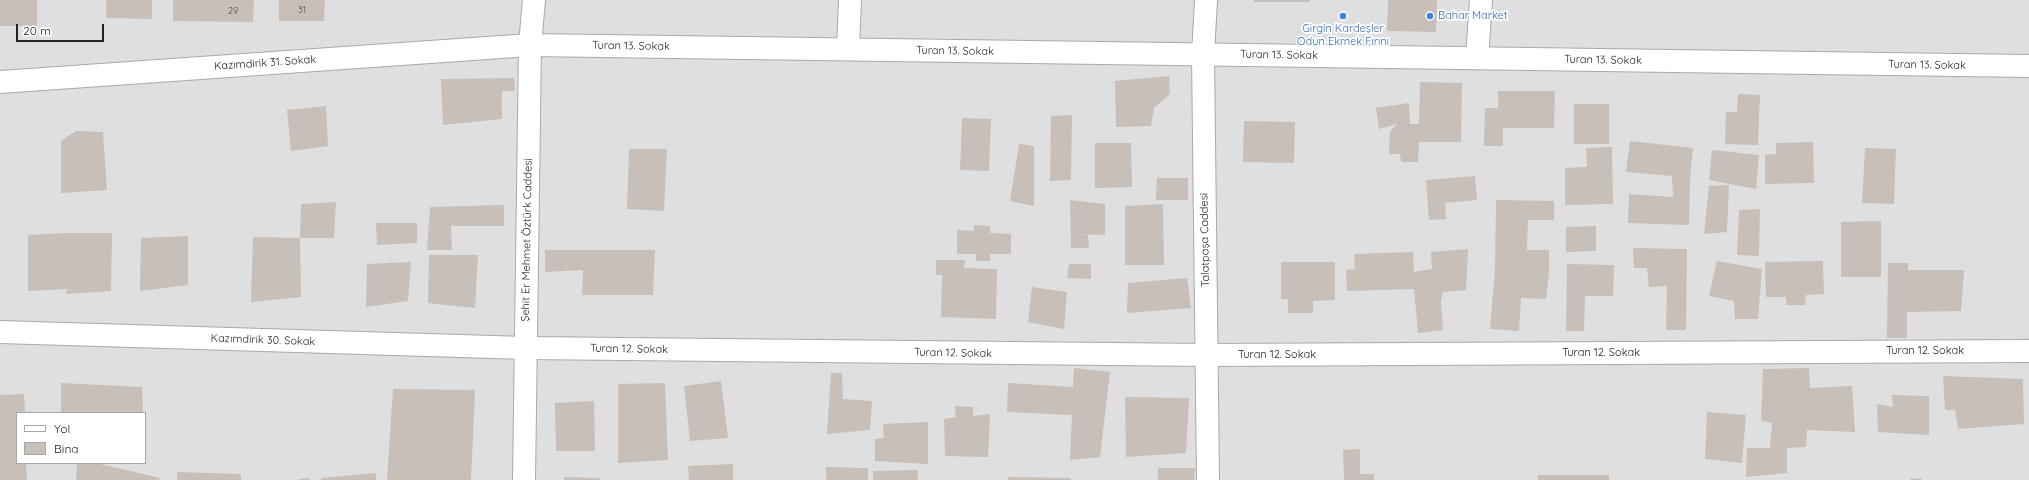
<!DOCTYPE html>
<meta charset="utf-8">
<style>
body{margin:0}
#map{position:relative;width:2029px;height:480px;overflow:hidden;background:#f2efe9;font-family:Quicksand,sans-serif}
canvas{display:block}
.legend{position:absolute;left:16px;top:412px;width:130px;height:52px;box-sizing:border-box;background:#fff;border:1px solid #a7a7a7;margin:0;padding:5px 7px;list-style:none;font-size:12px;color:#222}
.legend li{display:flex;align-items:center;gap:8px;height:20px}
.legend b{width:20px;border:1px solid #a7a7a7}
.scale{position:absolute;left:16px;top:24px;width:88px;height:18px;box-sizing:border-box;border:2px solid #222;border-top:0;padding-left:5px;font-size:12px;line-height:14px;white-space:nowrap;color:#222;-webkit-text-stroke:3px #fff;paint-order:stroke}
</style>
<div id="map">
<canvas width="2029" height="480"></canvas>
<ul class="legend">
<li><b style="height:5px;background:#fff"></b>Yol</li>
<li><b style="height:11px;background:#c7bfb8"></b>Bina</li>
</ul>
<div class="scale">20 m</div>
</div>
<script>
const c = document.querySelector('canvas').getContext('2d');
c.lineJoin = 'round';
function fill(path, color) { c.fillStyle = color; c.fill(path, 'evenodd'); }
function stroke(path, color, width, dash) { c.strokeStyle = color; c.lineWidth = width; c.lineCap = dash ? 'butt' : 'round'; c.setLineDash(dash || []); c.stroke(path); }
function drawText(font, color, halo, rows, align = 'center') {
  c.font = font + ' Quicksand,sans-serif'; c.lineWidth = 3.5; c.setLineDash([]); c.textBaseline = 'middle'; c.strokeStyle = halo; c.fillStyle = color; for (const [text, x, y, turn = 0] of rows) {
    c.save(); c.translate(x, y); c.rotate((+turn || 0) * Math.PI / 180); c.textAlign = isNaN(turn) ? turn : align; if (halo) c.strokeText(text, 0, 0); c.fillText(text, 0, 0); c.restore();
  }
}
fill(new Path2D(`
 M0,0h2029v480h-2029zM17,413h128v50h-128z`), '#e0dfdf');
fill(new Path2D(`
 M0,0h37v26h-37z
 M106,0h46v19l-46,-1z
 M173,0h81l-1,22 -80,-1z
 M279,0h46l-1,21h-45z
 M1254,0h56v2h-56z
 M1388,0h49l-1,32 -49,-1z
 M1169,76l1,18 -16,14 -3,18 -35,1 -1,-46z
 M514,78l1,13h-13v28l-59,6 -2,-46z
 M1420,82l42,1 -1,59h-42l-1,20h-17l-1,-8h-11l1,-22 7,-8 -18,5 -3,-21 33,-5 1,21h9z
 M1498,91h57l-1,37h-51v18h-19l1,-38h13z
 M1738,94l22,1 -2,50 -33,-1 1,-32h11z
 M1574,104h35v40h-35z
 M326,106l2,40 -37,5 -4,-41z
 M1072,115l-1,65 -21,1 1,-65z
 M962,118l29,1 -2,52 -29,-1z
 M1244,121l51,1 -1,41 -51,-1z
 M76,131l27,1 4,58 -46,3v-52z
 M1630,141l63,7 -3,30 -1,47 -61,-2 1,-29 44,3 -1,-21 -46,-4z
 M1813,142l1,41 -49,1v-29l11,-1v-11z
 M1095,143h36l1,44 -37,1z
 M1019,144l15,2v60l-24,-5z
 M1612,147l1,57 -48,1v-37l22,-1 -1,-19z
 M1865,148l31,1 -2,55 -32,-1z
 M629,149h38l-3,62 -37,-2z
 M1712,150l47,5 -3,34 -47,-9z
 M1475,176l2,24 -32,3 1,16 -17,1 -3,-40z
 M1157,178h31v22h-32z
 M1729,185l-2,47 -23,2 5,-48z
 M1070,200l35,4v31l-26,-1 9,1 1,13h-18z
 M1496,200l58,1v19h-26l-1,30h22v21l-3,28 -25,-1 -2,33 -29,-2 5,-60z
 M336,202l-2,36h-34l1,-34z
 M1163,204l1,61h-39v-59z
 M504,205v21h-53l1,24h-25l3,-43z
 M1760,209l-1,47 -22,-1 2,-45z
 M1881,221v56h-40v-55z
 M376,223h41v20l-40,2z
 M974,225l16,1v7l21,1v20h-21v7h-14v-7h-19v-24l17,1z
 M1596,226v25l-30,1v-25z
 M67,233h45l-1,58 -45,3 1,-5 -39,2v-56z
 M188,236v49l-48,6 1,-53z
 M253,237l47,1 1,59 -50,5z
 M1633,248l54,1 -1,81h-20l1,-44 -18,1 -2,-19h-13z
 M1468,249l-2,41 -23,2 -2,9 2,29 -25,3 -4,-44 -67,2 -1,-21 9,-1 -1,-15 59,-2 1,20 18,-3 -1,-17z
 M545,250h110l-2,45h-71l1,-25 -38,2z
 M429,255h49l-3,53 -47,-5z
 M936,260h29l-1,8 33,1 -1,50 -55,-2 1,-42h-6z
 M1717,261l45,8 -4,50h-23l-1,-18 -25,-5z
 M1823,261l1,33 -18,1 -1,10h-19v-8h-20l-1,-35z
 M411,262l-3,39 -42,6 1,-43z
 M1281,262h54v38l-22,1v12h-25v-14h-7z
 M1888,263h20v7h56l-3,41 -54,1v26h-20z
 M1069,264h22v15l-24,-1z
 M1567,264l47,1 -1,31h-28l-1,35h-18z
 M1187,278l4,30 -64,5 1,-30z
 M1032,287l35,5 -3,37 -36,-7z
 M1074,368l36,4 -10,85 -30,3 2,-45 -65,-3 1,-29 65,4z
 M1809,368l1,20 42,-2 3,46 -48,-2 -1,17 -19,1v25l-41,4 1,-29h23l2,-25 -11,-2 2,-52z
 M831,373h11l1,26 29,2 -2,29 -43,4z
 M1943,376l80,3 1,45 -66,5 -3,-19h-10z
 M721,381l7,57 -38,3 -6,-55z
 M61,383l81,4 1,26h-82z
 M665,383l3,77 -50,3v-79z
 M393,389l82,1 -4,90h-84z
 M24,394l1,19h-8v50h9l1,17h-27v-85z
 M1892,395l37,1v39l-51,-3 -1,-28 16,3z
 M1125,397l64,1 -3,55 -60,4z
 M594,401l1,50h-39l-1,-48z
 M955,406l18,1v9l17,-2 -2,43 -43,-1 -1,-37 12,-2z
 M1707,412l39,3 -4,48 -37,-4z
 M928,422v42l-53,-3v-22l9,-1 -1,-14z
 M1360,449v25h14v6h-30l-1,-30z
 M77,463h19l64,15 -1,2h-83z
 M733,464v16h-44l-1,-14z
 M826,467l42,1v12h-42z
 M1158,468h37l-1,12h-36z
 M918,470v10h-45v-9z
 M177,472l64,2v6h-64z
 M376,473v7h-55v-2z
 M1538,475h71v5h-71z
 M564,477l36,1v2h-36z
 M1008,477l63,1v2h-63z
 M309,478v2h-10v-1z
 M1922,478l-1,2h-11v-1z`), '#c7bfb8');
const minor = new Path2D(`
 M530,45l1499,21
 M848,49l2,-49
 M1477,58l4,-58
 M0,332l526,16 681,7 822,-4`);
const tertiary = new Path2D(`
 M1206,0l-3,54 5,426
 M0,82l530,-37
 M524,480l6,-435 4,-45`);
stroke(minor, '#a9a9a9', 24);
stroke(tertiary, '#a9a9a9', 24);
stroke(minor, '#fff', 22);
stroke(tertiary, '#fff', 22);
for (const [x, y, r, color] of [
 [1343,16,4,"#3f7fe0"],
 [1430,16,4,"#3f7fe0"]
]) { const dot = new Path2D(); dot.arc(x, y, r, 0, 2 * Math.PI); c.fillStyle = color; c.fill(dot); stroke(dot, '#fff', 1.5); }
drawText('9px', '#4b4948', null, [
 ["31",302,10],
 ["29",233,11]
]);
drawText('11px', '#366cbe', '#fff', [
 ["Bahar Market",1438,16],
 ["Girgin Kardeşler",1343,29,"center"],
 ["Odun Ekmek Fırını",1343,42,"center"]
], 'left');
drawText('11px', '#222', '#fff', [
 ["Turan 13. Sokak",631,46,1],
 ["Turan 13. Sokak",955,51,1],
 ["Turan 13. Sokak",1279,55,1],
 ["Turan 13. Sokak",1603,60,1],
 ["Kazımdirik 31. Sokak",265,63,-4],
 ["Turan 13. Sokak",1927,65,1],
 ["Şehit Er Mehmet Öztürk Caddesi",527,240,-89],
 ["Talatpaşa Caddesi",1205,240,-91],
 ["Kazımdirik 30. Sokak",263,340,2],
 ["Turan 12. Sokak",629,349,1],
 ["Turan 12. Sokak",1925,351],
 ["Turan 12. Sokak",953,353,1],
 ["Turan 12. Sokak",1601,353],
 ["Turan 12. Sokak",1277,355]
]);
</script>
